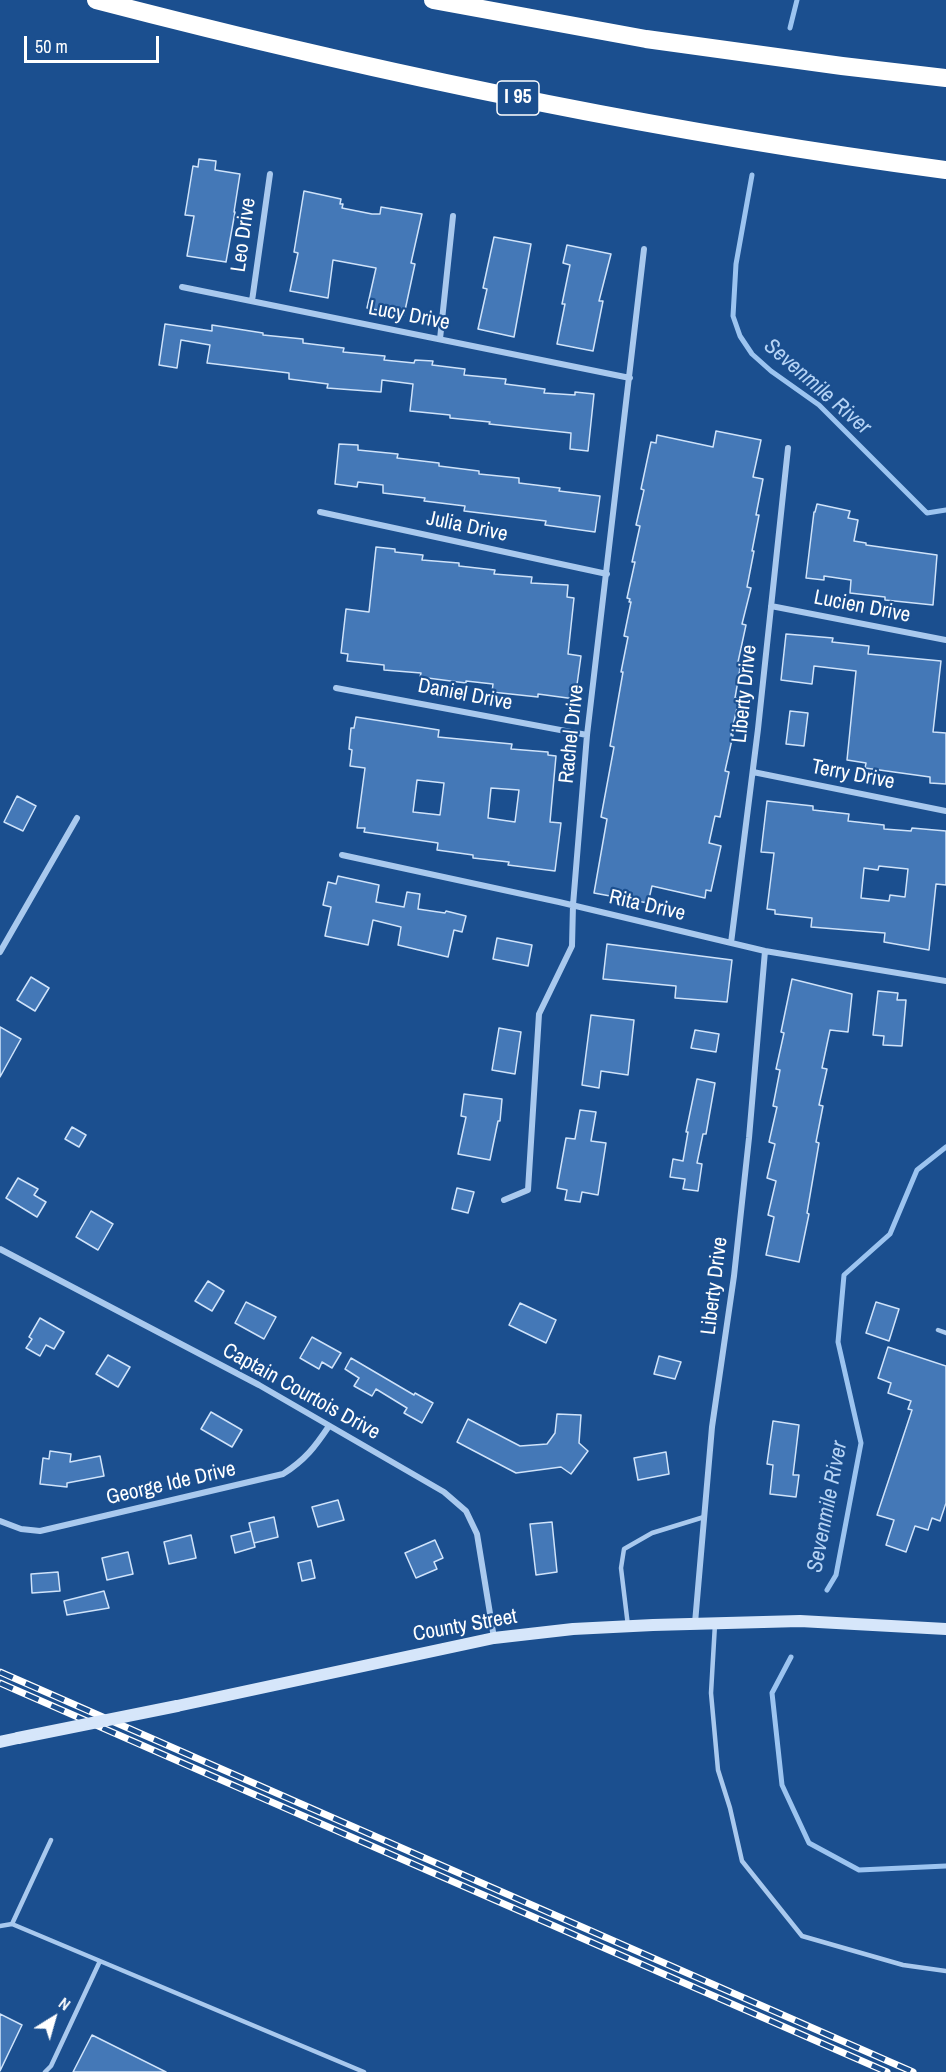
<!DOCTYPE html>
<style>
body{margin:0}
#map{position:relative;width:946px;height:2072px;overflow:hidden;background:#1b4f8f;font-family:"Archivo Narrow",sans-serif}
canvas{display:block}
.north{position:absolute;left:24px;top:1988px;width:60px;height:60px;-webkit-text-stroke:4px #1b4f8f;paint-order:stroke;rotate:37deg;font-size:16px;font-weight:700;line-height:24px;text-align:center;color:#fff}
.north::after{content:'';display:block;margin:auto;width:21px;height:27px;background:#fff;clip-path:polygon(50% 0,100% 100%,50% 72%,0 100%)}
.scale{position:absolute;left:24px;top:36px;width:135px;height:27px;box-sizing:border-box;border:3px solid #fff;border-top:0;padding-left:8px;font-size:18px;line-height:21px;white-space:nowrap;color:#fff;-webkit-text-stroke:4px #1b4f8f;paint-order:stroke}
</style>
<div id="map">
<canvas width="946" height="2072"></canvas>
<div class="north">N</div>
<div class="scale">50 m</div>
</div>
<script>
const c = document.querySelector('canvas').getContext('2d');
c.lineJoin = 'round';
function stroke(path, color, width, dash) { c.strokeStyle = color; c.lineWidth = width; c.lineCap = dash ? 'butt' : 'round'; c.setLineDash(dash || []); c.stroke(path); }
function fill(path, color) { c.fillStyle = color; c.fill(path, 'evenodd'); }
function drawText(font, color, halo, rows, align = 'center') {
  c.font = font + ' "Archivo Narrow",sans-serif'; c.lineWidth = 4.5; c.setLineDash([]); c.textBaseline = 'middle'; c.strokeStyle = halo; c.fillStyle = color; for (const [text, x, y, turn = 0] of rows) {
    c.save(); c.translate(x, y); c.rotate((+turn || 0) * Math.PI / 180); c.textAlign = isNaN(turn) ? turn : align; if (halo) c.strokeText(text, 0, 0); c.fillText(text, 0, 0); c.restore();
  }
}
stroke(new Path2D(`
 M790,28l7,-28
 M752,175l-16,89 -3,52 7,20 12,18 19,17 48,34 108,108 19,-3
 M827,1590l9,-15 25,-132 -23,-101 6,-67 46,-41 27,-64 29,-23
 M791,1657l-19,36 10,92 27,58 50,27 87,-4`), '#9cc4f0', 5);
const building = new Path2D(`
 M199,159l17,2 -1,9 25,4 -6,38h1l-9,50 -39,-6 7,-40 -9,-1 8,-49 5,1z
 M304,191l37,8 -1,5h3l-1,4 30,6h8l1,-7 41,7 -11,49 4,1 -11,51 -37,-7 9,-40 -43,-8 -5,38 -38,-7 8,-38 -4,-1z
 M494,237l37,7 -17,93 -36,-8 9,-40 -4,-1z
 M567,245l44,9 -12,47h4l-10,50 -36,-7 8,-40h-3l8,-39 -7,-2z
 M165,324l47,7v-6l51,8v2l40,4v4l41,5 -1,4 42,4 -1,4 30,3 1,-3 18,1 -1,4 33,4 -1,6 42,4 -1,5 40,5 -1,4 31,2v-3l19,2 -6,57 -18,-2 1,-16 -82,-9 1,-2 -40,-4v-3l-40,-4 3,-27 -31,-4 -1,12 -54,-4 1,-4 -39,-5v-6l-82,-10 3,-18 -29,-5 -4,28 -18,-3z
 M716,431l45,9 -8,37 10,2 -7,36h3l-7,36h2l-7,36 4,1 -9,36 4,1 -8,37 3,1 -6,35 4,1 -8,36h2l-8,36 4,1 -9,45 -5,-1 -6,27 12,3 -10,45 -5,-1 -1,8 -53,-12 -4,17 -54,-10 13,-74 -6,-2 13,-70 -4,-1 13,-74h-2l7,-35 -4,-1 7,-34h-2l1,-3 -3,-1 8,-36h-3l8,-36 -4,-1 8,-35 -3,-1 10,-47 5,1 1,-8 56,12z
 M339,444l19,1v5l40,4 -1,4 42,5v3l40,5v3l40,4v5l41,5 -1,3 41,5 -5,36 -50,-7 1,-4 -82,-10 1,-5 -41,-5 1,-3 -42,-5v-8l-25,-3 -1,5 -22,-3z
 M817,504l33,7 -2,7 10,2 -4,21 12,2v2l71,10 -4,50 -48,-5v-3l-35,-4 1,-13 -27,-4v4l-18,-2 8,-66h1z
 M376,547l19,2v3l28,3 -1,5 37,3v3l36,4 -1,4 38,3 -1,6 37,2 -1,12 7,1 -6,56 13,2 -6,43 -37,-5v3l-46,-5 1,-8 -27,-3v2l-46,-6 1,-4 -37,-3v-5l-37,-4 1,-7 -7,-1 5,-44 23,3z
 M786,634l47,4 -1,4 37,4 -1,8 73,7 -8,71 13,1v51l-16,-1v-6l-65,-9 1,-5 -19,-3 9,-89 -42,-5 -2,18 -31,-4z
 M790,711l18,2 -4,33 -18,-2z
 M356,717l83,13 -1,7 74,7 -1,5 37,3v3l8,1 -6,66 11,1 -6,48 -47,-6 1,-3 -36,-4v-3l-36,-5 1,-7 -74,-11 1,-4h-8l8,-60 -15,-2 2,-16 -3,-1 2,-21h3zM417,780l27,3 -4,32 -27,-3zM491,788l28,2 -4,32 -27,-4z
 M17,796l19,10 -13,25 -19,-9z
 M767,801l46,5v4l36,4 -1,7 36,4v4l27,2 1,-3 34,3v54l-10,-1 -7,66 -45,-8 1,-9 -74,-6 1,-9 -37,-4v-4l-8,-1 7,-56 -13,-1zM879,866l29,3 -3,28 -15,-2 -1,6 -28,-3 3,-30 14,2z
 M338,876l41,9 -3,17 28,5 3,-15 13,2 -2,15 27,4 1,-2 20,5 -4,16 -8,-2 -6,27 -50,-12 3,-18 -28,-7 -5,25 -43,-9 6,-29 -8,-2 5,-23 8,2z
 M497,938l35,7 -4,21 -35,-7z
 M607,944l125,16 -5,42 -52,-4 1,-12 -73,-7z
 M31,977l18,11 -14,23 -18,-11z
 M792,979l60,15 -4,38 -18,-2 -8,38 5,1 -8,36 4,1 -7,36 3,1 -12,70 2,1 -10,48 -33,-7 8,-38 -6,-2 8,-34 -9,-3 8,-34 -6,-2 8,-35 -4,-1 7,-36 -4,-1 8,-36 -3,-1z
 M878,991l20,2 -1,7h9l-4,46 -19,-1 1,-9 -11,-1z
 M591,1015l43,5 -6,55 -27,-4 -2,17 -17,-3z
 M0,1027l21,12 -21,38z
 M499,1028l22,4 -6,42 -23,-4z
 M695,1030l24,4 -3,18 -25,-4z
 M697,1079l18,4 -9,51h-3l-6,29 5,1 -4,27 -15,-2 2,-10 -15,-2 3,-18 10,2 5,-29h-2z
 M464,1094l38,5 -2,22h-2l-8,39 -32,-6 8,-37 -5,-1z
 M580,1110l16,2 -5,29 15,2 -8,52 -16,-3 -2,10 -15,-2 2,-10 -10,-2 9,-50 9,1z
 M72,1127l14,8 -7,12 -14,-8z
 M18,1178l20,11 -4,6 12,7 -9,15 -31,-19z
 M457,1188l17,4 -6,21 -16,-4z
 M91,1211l22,13 -15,26 -22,-13z
 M208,1281l16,10 -12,20 -17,-10z
 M246,1302l30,15 -12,22 -29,-16z
 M876,1302l23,7 -10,32 -23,-8z
 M520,1303l36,17 -10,23 -37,-18z
 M40,1318l24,14 -10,17 -8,-4 -6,11 -14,-8 6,-9 -3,-2z
 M312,1337l29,16 -9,15 -10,-6 -3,7 -19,-11z
 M888,1347l58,19v137l-6,18 -8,-3 -4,12 -13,-4 -9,26 -20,-7 8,-25 -17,-5 35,-105 -4,-1 3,-8 -23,-8 3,-10 -13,-5z
 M108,1355l22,12 -12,20 -22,-13z
 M659,1356l22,6 -6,17 -21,-5z
 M351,1358l63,37 1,-2 18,10 -11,20 -18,-10 3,-5 -31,-19 -4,7 -18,-10 5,-8 -14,-9z
 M211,1412l31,18 -10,17 -31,-18z
 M557,1414l24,1 -2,28 9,8 -17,23 -10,-7 -45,6 -59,-31 11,-23 52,27 27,-2 8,-11z
 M773,1421l26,4 -6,50h6l-3,22 -26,-3 3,-29 -6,-1z
 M50,1451l21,3 -1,8 30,-6 4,20 -37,7v4l-27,-3 3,-26 6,1z
 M666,1452l3,22 -31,6 -4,-22z
 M338,1500l6,20 -26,7 -6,-20z
 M274,1517l4,20 -24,6 -5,-20z
 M552,1522l5,50 -21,3 -6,-51z
 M251,1531l4,16 -20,6 -4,-17z
 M191,1535l5,23 -27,6 -5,-22z
 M435,1540l8,18 -9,4 3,7 -21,9 -11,-25z
 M128,1552l5,22 -26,6 -5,-22z
 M311,1560l4,18 -13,3 -4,-18z
 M58,1572l2,19 -28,2 -1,-19z
 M104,1591l5,17 -42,7 -3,-14z
 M0,2014l22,11 -22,46z
 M92,2035l74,37h-93z`);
fill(building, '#4478b7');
stroke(building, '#cfe3fa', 1.5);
stroke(new Path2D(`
 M938,1330l8,3
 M715,1624l-4,69 7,77 12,38 12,53 60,75 101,29 43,6
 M628,1626l-7,-58 3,-19 28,-16 52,-16
 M12,1924l352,148
 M0,1926l12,-2 39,-84
 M45,2072l6,-6 49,-105`), '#a9c9ee', 4.5);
stroke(new Path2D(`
 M182,287l448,91
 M252,301l18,-127
 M440,339l13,-123
 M320,512l287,62
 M771,606l175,34
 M336,688l251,47
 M753,772l193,39
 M342,855l217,47 206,49 181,30
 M731,943l27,-214 30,-281
 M0,952l77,-134
 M504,1200l24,-10 11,-176 33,-68 1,-41 14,-170 57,-486
 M0,1249l259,136 185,107 22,19 11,23 17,104
 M0,1521l21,8 19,2 243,-57c22,-14 32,-27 46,-48
 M695,1623l17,-196 22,-151 15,-138 16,-187`), '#a9c9ee', 6);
stroke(new Path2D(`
 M177,1706l317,-68 79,-9 80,-4 147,-4 146,8
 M0,1742l18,-4`), '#d6e6fa', 12);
stroke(new Path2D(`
 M96,0c280,73 563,132 850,170
 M433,0l213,39 196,27 104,12`), '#fff', 18);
const rail = new Path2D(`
 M0,1672l913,400
 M0,1683l887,389`);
stroke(rail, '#fff', 7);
stroke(rail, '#1b4f8f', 4.5, [14]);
stroke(new Path2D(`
 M18,1738l159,-32`), '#d6e6fa', 12);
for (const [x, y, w] of [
 [518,98,42]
]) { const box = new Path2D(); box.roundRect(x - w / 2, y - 17, w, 34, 4.5); c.fillStyle = '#1b4f8f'; c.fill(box); stroke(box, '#fff', 1.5); }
drawText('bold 20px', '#fff', null, [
 ["I 95",518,98]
]);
drawText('21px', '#fff', '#1b4f8f', [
 ["Leo Drive",244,235,-82],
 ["Lucy Drive",409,316,11],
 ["Julia Drive",467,527,12],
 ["Lucien Drive",862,607,11],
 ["Liberty Drive",745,694,-84],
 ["Daniel Drive",465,695,11],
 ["Rachel Drive",572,734,-84],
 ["Terry Drive",853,775,11],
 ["Rita Drive",647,906,13],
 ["Liberty Drive",715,1286,-83],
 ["Captain Courtois Drive",301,1392,29],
 ["George Ide Drive",171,1484,-13],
 ["County Street",465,1626,-10]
]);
drawText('italic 22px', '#b5d3f5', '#1b4f8f', [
 ["Sevenmile River",817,387,41],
 ["Sevenmile River",828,1507,-79]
]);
</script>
